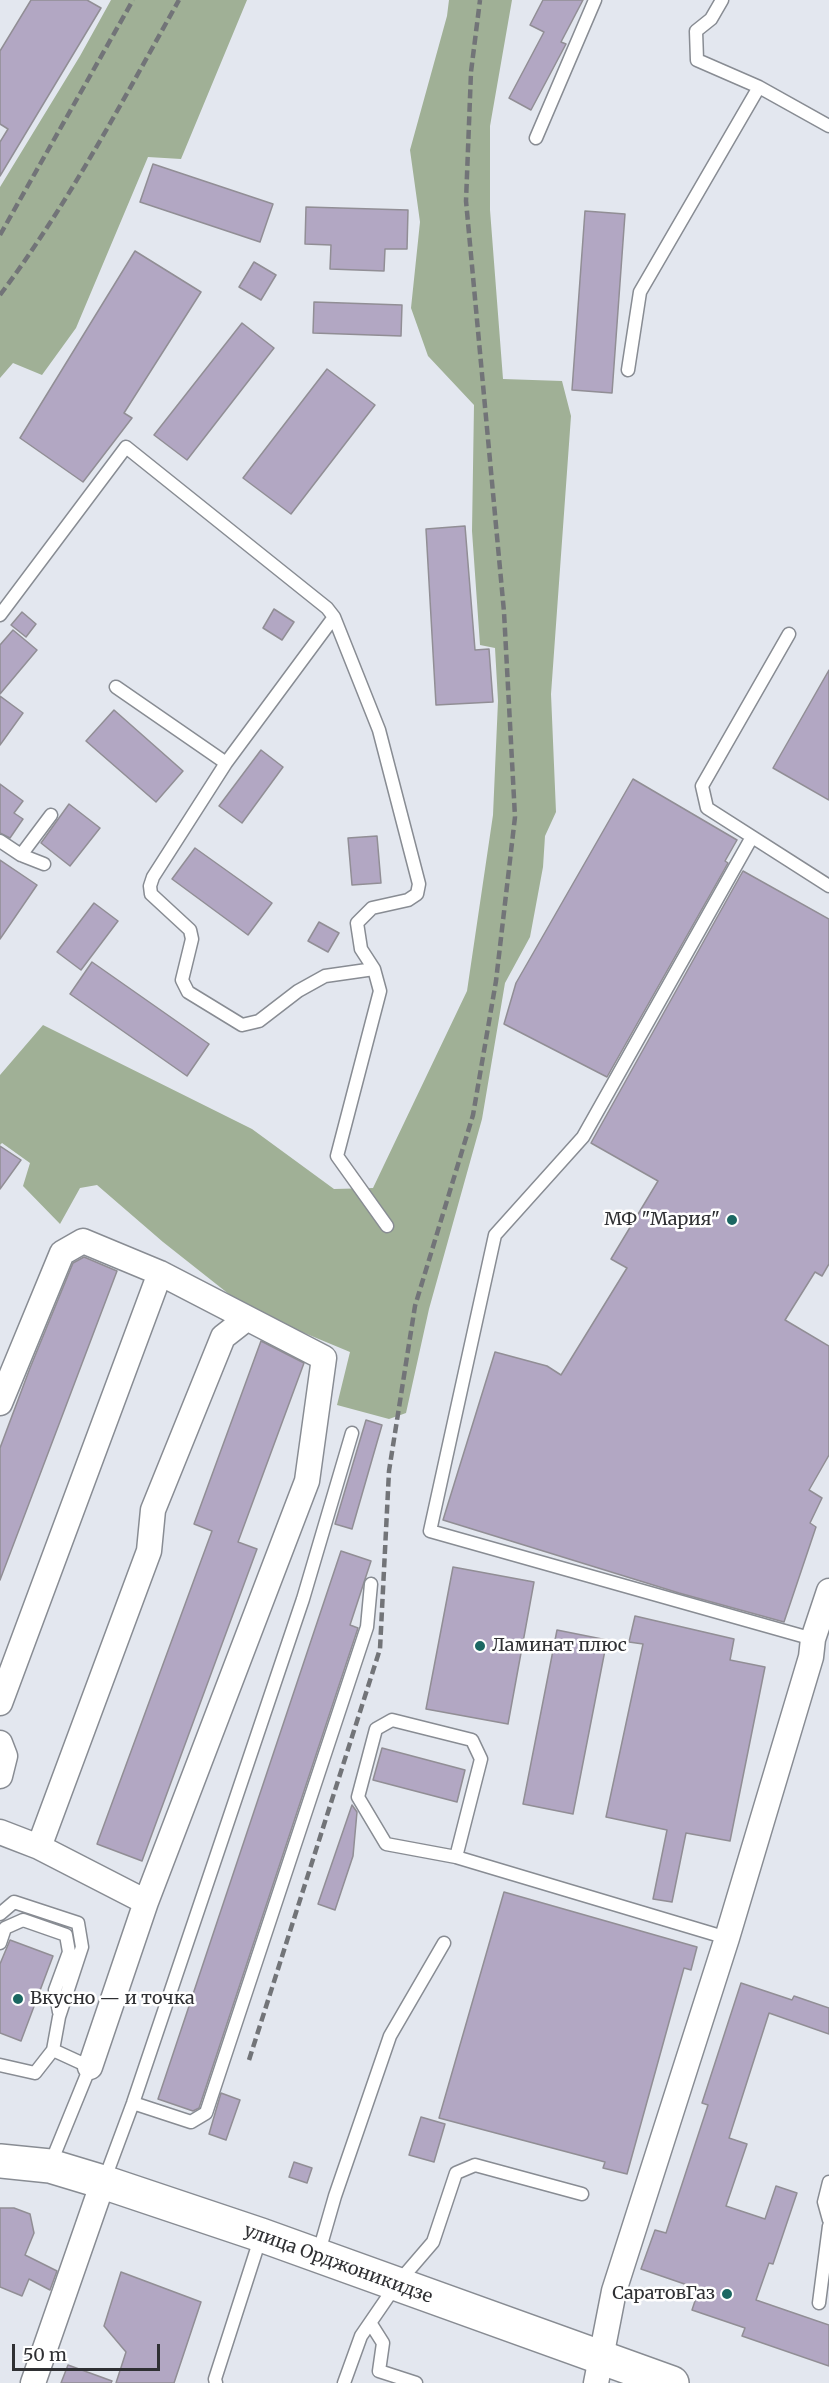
<!DOCTYPE html>
<meta charset="utf-8">
<style>
body{margin:0}
#map{position:relative;width:829px;height:2383px;overflow:hidden;background:#e3e7ef;font-family:Merriweather,serif}
canvas{display:block}
.scale{position:absolute;left:12px;top:2344px;width:148px;height:27px;box-sizing:border-box;border:3px solid #2f3033;border-top:0;padding-left:8px;font-size:18px;line-height:21px;white-space:nowrap;color:#2f3033;-webkit-text-stroke:4px #fff;paint-order:stroke}
</style>
<div id="map">
<canvas width="829" height="2383"></canvas>
<div class="scale">50 m</div>
</div>
<script>
const c = document.querySelector('canvas').getContext('2d');
c.lineJoin = 'round';
function fill(path, color) { c.fillStyle = color; c.fill(path, 'evenodd'); }
function stroke(path, color, width, dash) { c.strokeStyle = color; c.lineWidth = width; c.lineCap = dash ? 'butt' : 'round'; c.setLineDash(dash || []); c.stroke(path); }
function drawText(font, color, halo, rows, align = 'center') {
  c.font = font + ' Merriweather,serif'; c.lineWidth = 5; c.setLineDash([]); c.textBaseline = 'middle'; c.strokeStyle = halo; c.fillStyle = color; for (const [text, x, y, turn = 0] of rows) {
    c.save(); c.translate(x, y); c.rotate((+turn || 0) * Math.PI / 180); c.textAlign = isNaN(turn) ? turn : align; if (halo) c.strokeText(text, 0, 0); c.fillText(text, 0, 0); c.restore();
  }
}
fill(new Path2D(`
 M111,0h136l-66,159 -33,-2 -72,171 -34,47 -29,-12 -13,15v-191l80,-131z
 M449,0h63l-22,126v84l13,169 59,2 9,35 -20,278 5,118 -11,24 -2,31 -13,70 -25,46 -23,136 -53,190 -23,104 -17,6 -52,-14 13,-53 -101,-42 -86,-68 -66,-57 -17,3 -20,36 -37,-38 7,-23 -28,-20 -2,2v-70l43,-50 209,104 82,60 39,-1 94,-197 26,-176 5,-114 -3,-53 -15,-3 -8,-114 2,-126 -46,-49 -17,-48 9,-86 -10,-72 37,-134z`), '#a0b096');
const building = new Path2D(`
 M31,0h56l14,8 -101,168v-34l8,-13 -8,-5v-73z
 M543,0h40l-22,42 5,2 -35,66 -22,-12 35,-66 -14,-7z
 M153,164l120,40 -13,38 -120,-40z
 M306,207l102,3 -1,39h-22l-1,22 -54,-2 1,-24 -26,-1z
 M585,211l40,3 -13,179 -40,-3z
 M135,251l66,41 -77,121 8,5 -49,64 -63,-44z
 M254,262l22,13 -15,25 -22,-13z
 M314,302l88,3 -1,31 -88,-3z
 M242,323l32,25 -87,112 -33,-25z
 M327,369l48,36 -84,109 -48,-36z
 M465,526l10,124 14,-1 4,53 -57,3 -10,-176z
 M274,609l20,13 -12,18 -19,-12z
 M22,612l14,12 -10,13 -15,-12z
 M13,630l24,20 -37,44v-49z
 M829,670v130l-56,-32z
 M0,696l23,17 -23,32z
 M114,710l69,61 -27,31 -70,-61z
 M261,750l22,17 -41,56 -23,-17z
 M633,779l104,61 -12,21 3,2 -121,214 -103,-53 12,-41z
 M0,784l23,17 -9,12 9,6 -13,19 -10,-5z
 M69,804l31,24 -30,38 -29,-23z
 M377,836l4,47 -29,2 -4,-47z
 M195,848l77,55 -24,32 -76,-56z
 M0,860l37,25 -37,54z
 M743,871l86,48v345l-7,12 -7,-4 -30,48 44,26v109l-20,35 13,8 -12,25 6,4 -32,95 -105,-29 -236,-73 52,-168 52,14 14,9 66,-107 -16,-9 47,-78 -67,-38z
 M94,903l24,18 -37,49 -24,-18z
 M319,922l20,11 -11,19 -20,-11z
 M92,962l117,82 -22,32 -117,-82z
 M0,1146l21,14 -21,29z
 M84,1257l33,14 -117,309v-132l30,-80 43,-105z
 M261,1341l43,22 -66,179 19,7 -115,312 -45,-17 115,-313 -18,-7z
 M366,1420l16,5 -30,104 -17,-5z
 M341,1551l30,10 -21,64 8,3 -159,480 -6,3 -35,-12z
 M453,1567l81,15 -26,142 -82,-15z
 M635,1616l99,23 -4,21 35,7 -35,174 -44,-8 -14,69 -19,-3 14,-69 -61,-13 37,-173 -14,-2z
 M557,1630l50,10 -34,174 -50,-10z
 M382,1748l83,22 -8,32 -84,-22z
 M352,1805l5,7 -4,44 -18,54 -17,-6z
 M504,1892l193,55 -6,23 -7,-2 -57,206 -24,-6 2,-6 -166,-44z
 M10,1940l43,16 -32,85 -21,-8v-69z
 M741,1983l51,17 2,-4 35,12v26l-60,-21 -40,125 18,6 -21,62 39,13 11,-33 21,7 -24,71 -4,-1 -13,37 73,25v41l-87,-30 3,-8 -53,-18 7,-21 -58,-20 14,-39 11,3 42,-128 -6,-2z
 M221,2093l19,7 -14,40 -17,-6z
 M421,2117l24,7 -11,38 -25,-7z
 M294,2162l18,6 -5,15 -18,-6z
 M0,2208h14l16,6 4,19 -9,22 32,16 -7,19 -21,-11 -7,17 -22,-9z
 M121,2272l80,30 -27,81h-58l10,-31 -22,-26z
 M68,2365l44,16 -1,2h-50z`);
fill(building, '#b2a7c3');
stroke(building, '#918e95', 1.5);
const service = new Path2D(`
 M722,0l-11,19 -15,12 1,29 62,27 70,39
 M536,138l59,-138
 M628,370l12,-78 119,-205
 M0,615l126,-168 201,161 7,9 45,113 40,154 -2,10 -9,6 -36,8 -15,15 4,26 13,20 6,22 -43,165 50,70
 M789,634l-87,152 5,22 122,78
 M116,687l110,76 -73,114 -3,9 1,8 39,36 2,9 -10,41 6,12 54,33 17,-4 39,-30 27,-15 49,-7
 M226,763l108,-146
 M752,837l-169,300 -88,98 -65,296 383,108
 M0,841l21,14 23,9
 M21,855l30,-40
 M456,1857l25,-98 -9,-19 -80,-20 -16,9 -18,68 28,47 70,13 271,81
 M0,1914l14,-12 64,21 4,24 -23,70 -6,33 -18,23 -35,-8
 M0,1943l5,-15 18,-8 43,15 3,17 -14,38 4,22
 M133,2103l58,19 15,-9 161,-486 4,-43
 M50,2165l40,-98 -37,-17
 M104,2181l29,-78 170,-504 49,-166
 M829,2182l-5,20 5,18
 M318,2255l17,-59 55,-160 54,-93
 M819,2303l10,-77
 M371,2324l12,19 -4,28 37,12
 M216,2383l-1,-4 46,-143
 M344,2383l17,-47 35,-51 37,-43 23,-69 19,-8 107,29`);
const minor = new Path2D(`
 M0,1403l62,-150 21,-12 77,32
 M0,1703l160,-430 164,85 -17,123 -161,421 -56,165
 M0,1743l5,13 -5,20
 M0,1832l39,15
 M146,1902l-107,-55 110,-296 4,-41 70,-173 23,-18
 M33,2383l70,-201
 M596,2383l18,-92 113,-353 84,-281 2,-18 16,-48`);
const primary = new Path2D(`
 M0,2161l50,5 53,16 158,53 411,148`);
stroke(service, '#888c93', 15);
stroke(minor, '#888c93', 27);
stroke(primary, '#888c93', 36);
stroke(service, '#fff', 12);
stroke(minor, '#fff', 24);
stroke(primary, '#fff', 33);
stroke(new Path2D(`
 M0,235l133,-235
 M0,295c69,-92 123,-195 179,-295
 M249,2060l131,-411 9,-178 26,-165 58,-191 23,-134 19,-164 -11,-205 -38,-411 5,-129 9,-72`), '#727478', 4.5, [9, 4.5]);
for (const [x, y, r, color] of [
 [732,1220,6,"#1b6762"],
 [480,1646,6,"#1b6762"],
 [18,1999,6,"#1b6762"],
 [727,2294,6,"#1b6762"]
]) { const dot = new Path2D(); dot.arc(x, y, r, 0, 2 * Math.PI); c.fillStyle = color; c.fill(dot); stroke(dot, '#fff', 2); }
drawText('18px', '#2f3033', '#fff', [
 ["МФ \"Мария\"",720,1220],
 ["Ламинат плюс",492,1646,"left"],
 ["Вкусно — и точка",30,1999,"left"],
 ["СаратовГаз",715,2294]
], 'right');
drawText('18px', '#2f3033', '#fff', [
 ["улица Орджоникидзе",338,2264,20]
]);
</script>
